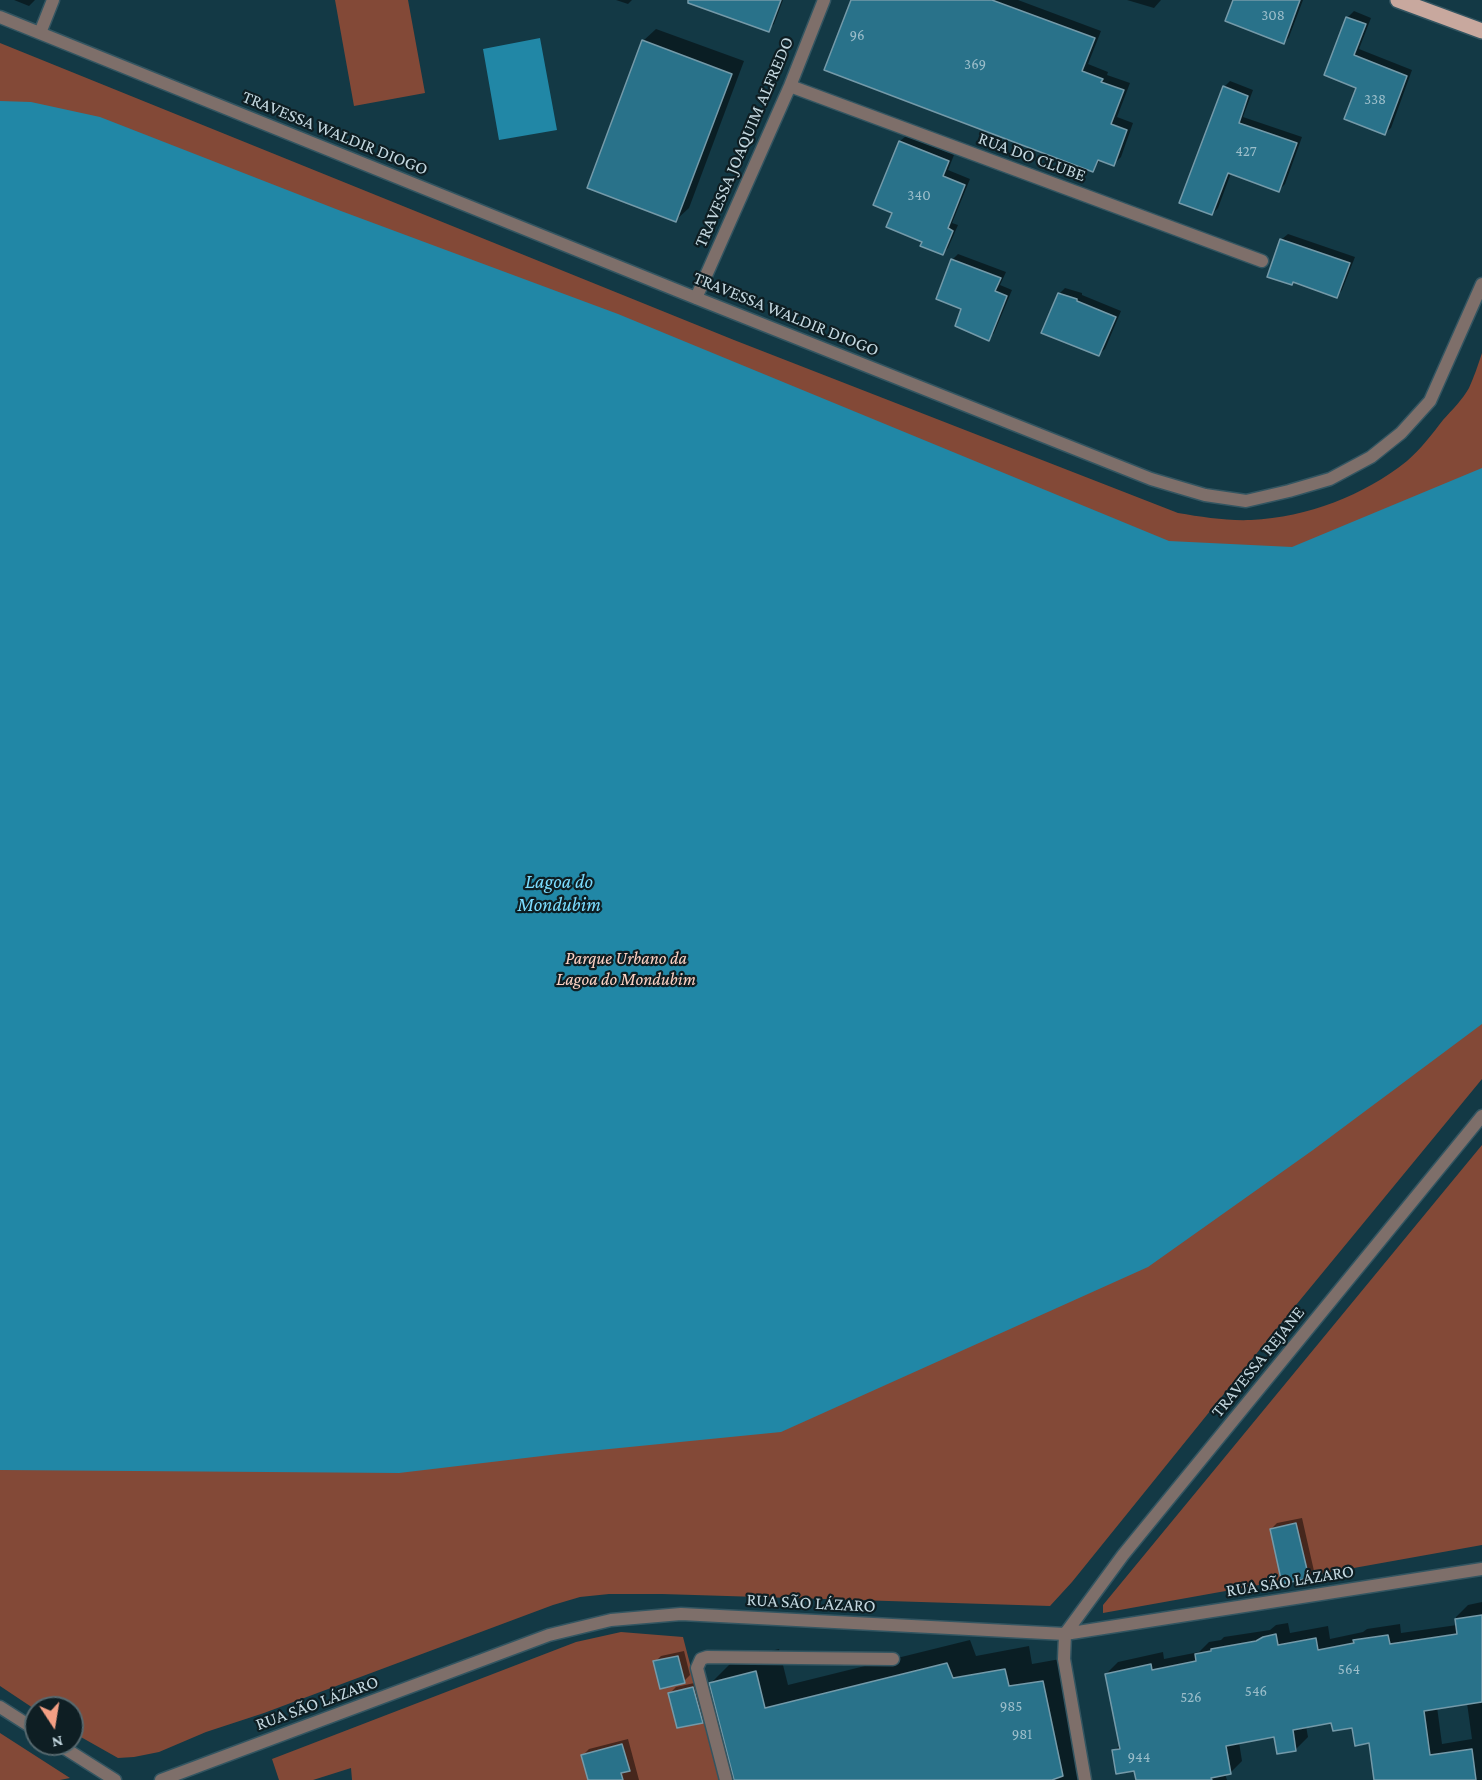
<!DOCTYPE html>
<meta charset="utf-8">
<style>
body{margin:0}
#map{position:relative;width:1482px;height:1780px;overflow:hidden;background:#133945;font-family:"Crimson Pro",serif}
canvas{display:block}
.north{position:absolute;left:24px;top:1696px;width:60px;height:60px;box-sizing:border-box;background:#0e1e23;border:2px solid #56686e;border-radius:50%;rotate:168deg;font-size:16px;font-weight:700;line-height:24px;text-align:center;color:#c3d7df}
.north::after{content:'';display:block;margin:auto;width:21px;height:27px;background:#f39f84;clip-path:polygon(50% 0,100% 100%,50% 72%,0 100%)}
</style>
<div id="map">
<canvas width="1482" height="1780"></canvas>
<div class="north">N</div>
</div>
<script>
const c = document.querySelector('canvas').getContext('2d');
c.lineJoin = 'round';
function fill(path, color) { c.fillStyle = color; c.fill(path, 'evenodd'); }
function stroke(path, color, width, dash) { c.strokeStyle = color; c.lineWidth = width; c.lineCap = dash ? 'butt' : 'round'; c.setLineDash(dash || []); c.stroke(path); }
function drawText(font, color, halo, rows, align = 'center') {
  c.font = font + ' "Crimson Pro",serif'; c.lineWidth = 4.5; c.setLineDash([]); c.textBaseline = 'middle'; c.strokeStyle = halo; c.fillStyle = color; for (const [text, x, y, turn = 0] of rows) {
    c.save(); c.translate(x, y); c.rotate((+turn || 0) * Math.PI / 180); c.textAlign = isNaN(turn) ? turn : align; if (halo) c.strokeText(text, 0, 0); c.fillText(text, 0, 0); c.restore();
  }
}
fill(new Path2D(`
 M335,0h73l17,93 -71,13z
 M0,43l734,297 444,173c24,4 49,8 73,7 57,-3 112,-24 156,-59 14,-12 25,-27 36,-41 9,-10 20,-21 26,-32 5,-11 9,-23 13,-35v726l-200,243 -210,260 -22,24 -388,-12h-53l-29,3 -27,8 -289,108 -58,19 -47,20 -25,5 -16,1 -46,-26v-24h-36v2l-36,-24z
 M1482,1145v400l-379,68v-8z
 M621,1632l62,5 37,143h-368l-1,-12 -38,12h-34l-7,-21 304,-117z
 M0,1733l70,45 -10,2h-60z`), '#834937');
fill(new Path2D(`
 M540,38l17,92 -58,10 -16,-91z
 M0,101l31,1 69,15 241,94 277,103 551,227 123,6 190,-79v556l-169,126 -165,117 -367,165 -222,22 -160,19 -399,-3z`), '#2187a6');
fill(new Path2D(`
 M14,0h21l-6,6z
 M616,0h16l-4,4z
 M693,0h90l-9,24 -6,6z
 M853,0h165l83,31 -13,33 20,8 -1,3 23,8 -13,34 16,6 -12,34 -7,7 -13,-5 -8,11z
 M1127,0h34l-7,8z
 M1235,0h68l-14,37 -5,6z
 M1354,11l17,7 -12,31 53,21 -21,58 -6,5 -27,-46 -32,-13 22,-57z
 M656,29l88,32 -55,147 -13,12 -33,-179z
 M1230,81l23,9 -10,27 59,20 -17,47 -6,6 -48,-17 -13,35 -6,6 12,-127z
 M906,136l48,19 -6,15 22,9 -18,44 6,2 -10,23 -6,6 -18,-13 -30,-28 -19,-8 25,-64z
 M1288,234l67,23 -13,33 -5,6 -43,-15 -25,-5 13,-37z
 M958,254l48,18 -6,13 12,5 -18,43 -6,6 -25,-31 -11,-48z
 M1065,288l17,5v2l39,16 -16,38 -6,5 -40,-60z
 M1302,1518l12,53 -6,6 -37,-48 6,-6z
 M1482,1602v178h-106l-6,-39 -17,-15 -21,-5 -26,5 2,11 -12,12 -21,-14 -36,7 3,19 -12,12 -5,1 2,6h-90l-3,-11 -20,-18 7,-7 -15,-70 12,-12 45,-10 1,7 35,-7 10,-10 12,-2 3,-3 46,-7 6,-5 12,-2 2,10 38,-7 2,13 33,-7 4,-3 33,-5 1,9 56,-8 -1,-8 12,-12zM1467,1703l5,36 -30,5 -5,-37z
 M970,1640l6,16 53,-10 3,18 34,-6 18,83h1l7,39h2h-346l-37,-97 23,-23 45,-11 9,36z
 M684,1651l6,24 -6,6 -29,-19 6,-6z
 M699,1682l9,33 -6,6 -32,-28 6,-6z
 M628,1739l11,41h-49l-7,-25 6,-6z`), '#0007');
const building = new Path2D(`
 M688,0h93l-12,32 -81,-29z
 M851,0h141l103,38 -13,33 21,8 -2,3 23,8 -13,34 16,6 -13,36 -16,-6 -5,12 -269,-102z
 M1233,0h67l-16,44 -59,-23z
 M1346,17l20,7 -12,31 53,21 -22,59 -41,-16 12,-31 -32,-13z
 M642,40l90,34 -56,148 -89,-34z
 M1223,86l25,10 -9,27 58,20 -18,49 -51,-19 -16,42 -33,-12z
 M899,141l50,20 -6,15 22,9 -17,43 5,3 -10,24 -23,-9 2,-4 -36,-15 6,-14 -19,-8z
 M1280,239l70,24 -13,35 -44,-16 -1,3 -25,-8z
 M951,259l50,19 -6,13 12,5 -18,45 -34,-15 6,-17 -25,-10z
 M1058,293l19,6v2l39,16 -17,39 -58,-23z
 M1296,1523l13,55 -27,6 -12,-55z
 M1482,1615v87l-58,9 6,44 42,-6 4,31h-102l-5,-37 -14,3 -3,-18 -19,3 -2,-8 -38,7 3,21 -19,3 -3,-17 -48,9 5,28 -20,4 1,2h-76l-2,-9 -18,3 -4,-24 8,-1 -15,-75 46,-10 1,6 44,-9 -1,-7 16,-3v-2l45,-8 7,-4 13,-3 2,11 38,-7 2,12 36,-7 -1,-3 35,-5 2,9 67,-10 -2,-15z
 M678,1656l7,27 -25,6 -7,-28z
 M947,1663l6,15 52,-9 4,17 34,-5 20,95 -11,4h-318l-25,-97 47,-12 9,37z
 M693,1687l10,36 -26,5 -9,-35z
 M622,1744l8,27 -9,2 2,7h-35l-7,-25z`);
fill(building, '#29728a');
stroke(building, '#749aa9', 1.5);
const minor = new Path2D(`
 M0,17l696,281 455,181 54,16 41,6 43,-10 41,-12 41,-22 30,-24 29,-32 52,-117
 M40,33l13,-33
 M790,86l472,175
 M696,298l94,-212 34,-86
 M1065,1634l58,-79 359,-439
 M1065,1634l-1,25 21,121
 M0,1707l36,23
 M58,1744l57,36
 M161,1780l388,-145 62,-15 70,-6 384,20 417,-65
 M726,1780l-29,-112 4,-9 6,-2 186,2`);
const primary = new Path2D(`
 M1398,0l84,31`);
stroke(minor, '#335561', 15);
stroke(primary, '#335561', 18);
stroke(minor, '#7e6f6a', 12);
stroke(primary, '#c8a89e', 15);
drawText('15px', '#9cbeca', null, [
 ["308",1273,15],
 ["96",857,35],
 ["369",975,64],
 ["338",1375,99],
 ["427",1246,151],
 ["340",919,195],
 ["564",1349,1669],
 ["546",1256,1691],
 ["526",1191,1697],
 ["985",1011,1706],
 ["981",1022,1734],
 ["944",1139,1757]
]);
drawText('18px', '#c3d7df', '#0e1e23', [
 ["TRAVESSA WALDIR DIOGO",335,133,22],
 ["TRAVESSA JOAQUIM ALFREDO",744,142,-67],
 ["RUA DO CLUBE",1032,157,20],
 ["TRAVESSA WALDIR DIOGO",786,314,22],
 ["TRAVESSA REJANE",1258,1362,-51],
 ["RUA SÃO LÁZARO",1290,1581,-9],
 ["RUA SÃO LÁZARO",811,1603,3],
 ["RUA SÃO LÁZARO",317,1703,-20]
]);
drawText('italic 18px', '#fdd2c4', '#0e1e23', [
 ["Parque Urbano da",626,958],
 ["Lagoa do Mondubim",626,979]
]);
drawText('italic 20px', '#7bdcfe', '#0e1e23', [
 ["Lagoa do",559,882],
 ["Mondubim",559,905]
]);
</script>
